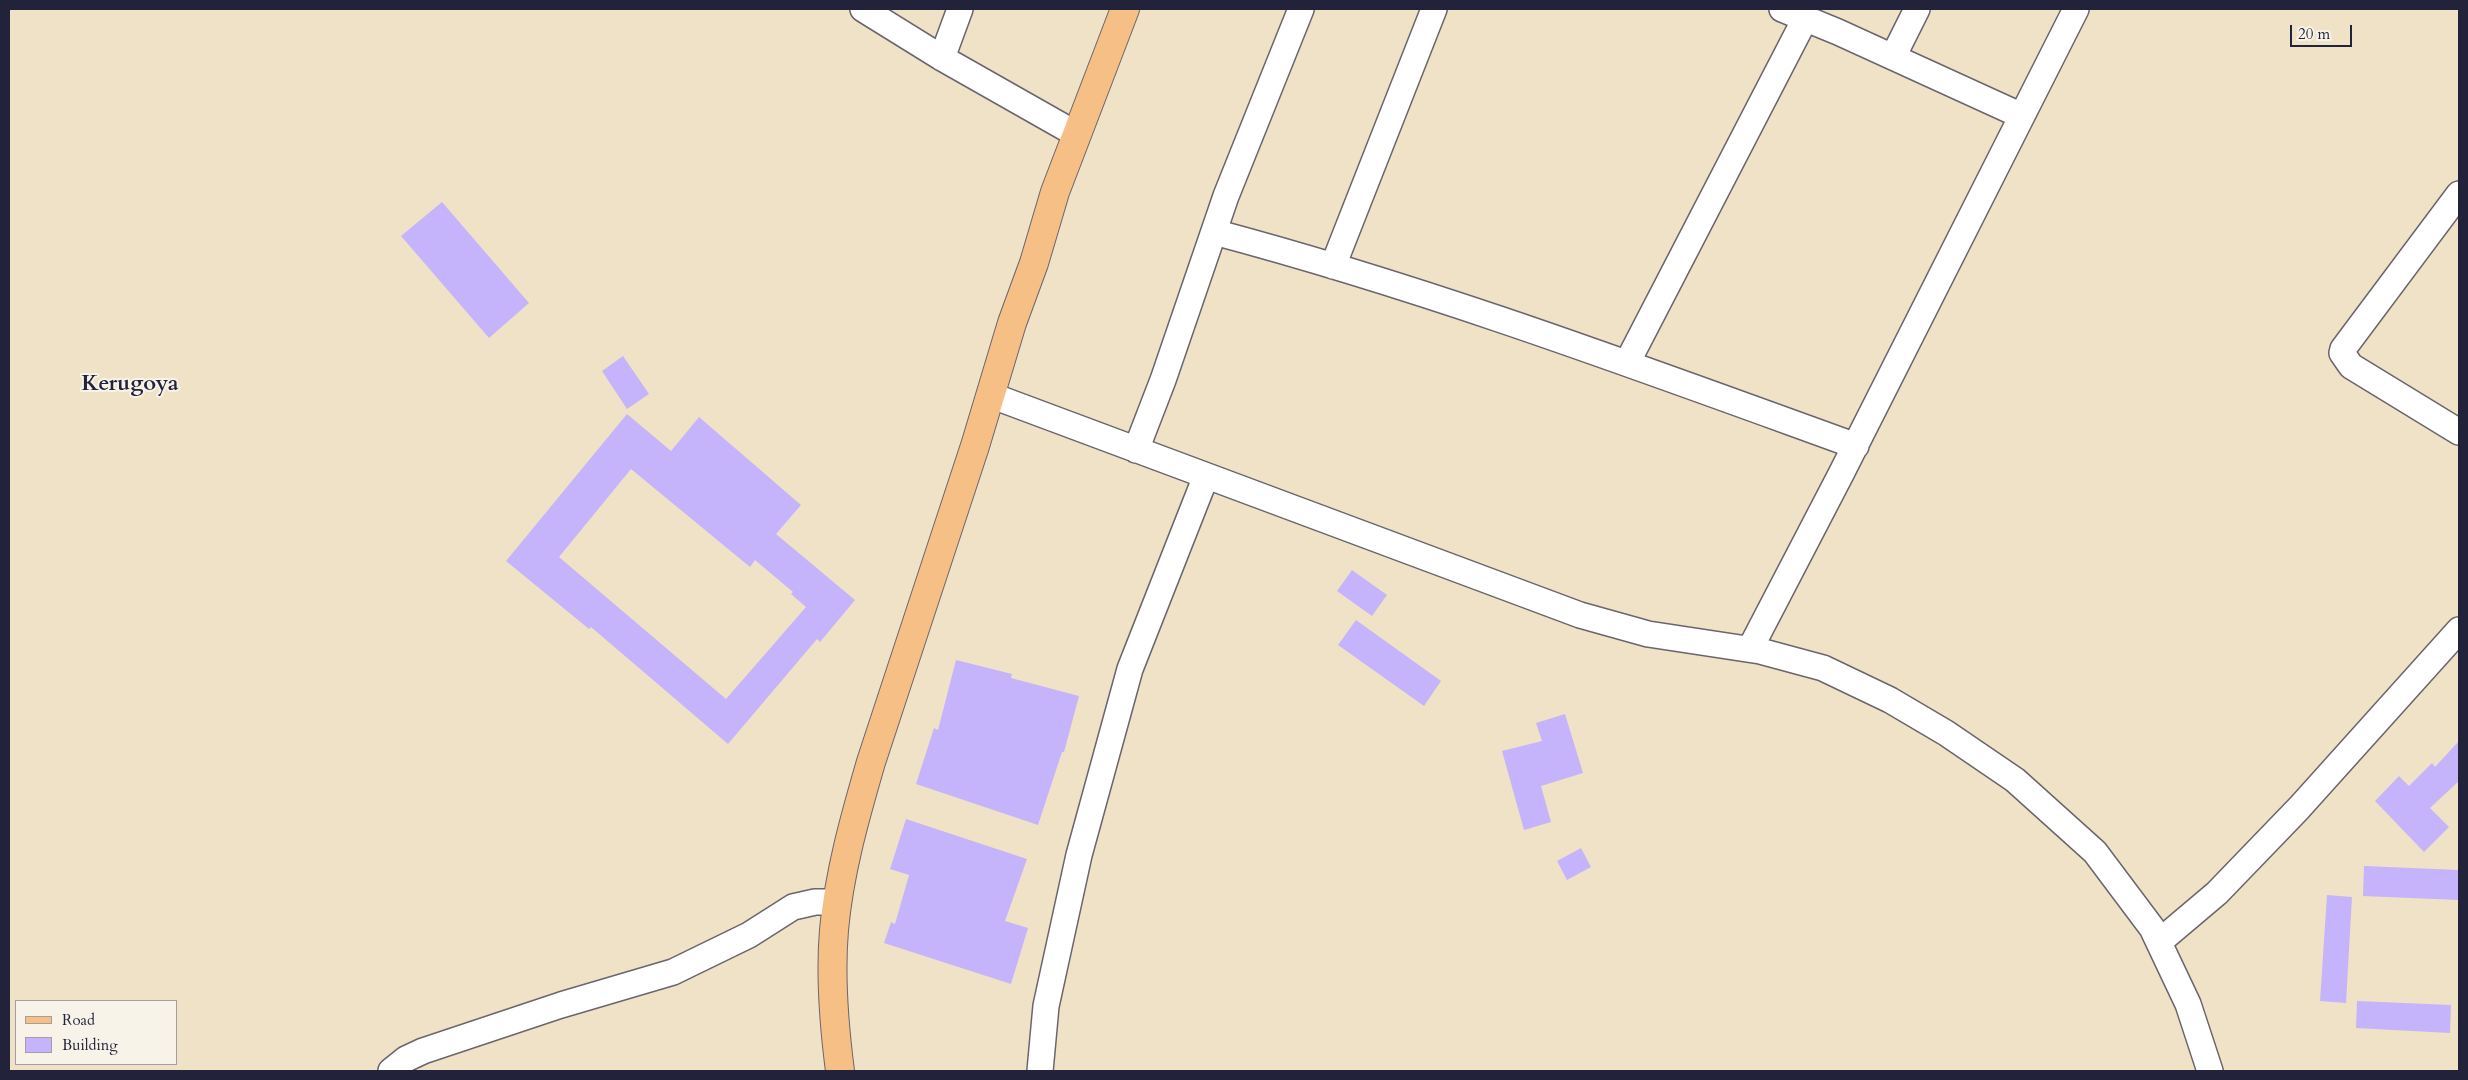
<!DOCTYPE html>
<style>
body{margin:0}
#map{position:relative;width:2468px;height:1080px;overflow:hidden;background:#f0e2c6;font-family:Cardo,serif}
canvas{display:block}
.frame{position:absolute;inset:0;border:10px solid #22223b;pointer-events:none}
.legend{position:absolute;left:15px;top:1000px;width:162px;height:65px;box-sizing:border-box;background:#f7f3e8;border:1px solid #a29fa3;margin:0;padding:6px 9px;list-style:none;font-size:15px;color:#22223b}
.legend li{display:flex;align-items:center;gap:10px;height:25px}
.legend b{width:25px;border:1px solid #a29fa3}
.scale{position:absolute;left:2290px;top:25px;width:62px;height:22px;box-sizing:border-box;border:2px solid #22223b;border-top:0;padding-left:6px;font-size:15px;line-height:18px;white-space:nowrap;color:#22223b;-webkit-text-stroke:4px #f7f3e8;paint-order:stroke}
</style>
<div id="map">
<canvas width="2468" height="1080"></canvas>
<div class="frame"></div>
<ul class="legend">
<li><b style="height:6px;background:#f5bf86"></b>Road</li>
<li><b style="height:14px;background:#c5b4fb"></b>Building</li>
</ul>
<div class="scale">20 m</div>
</div>
<script>
const c = document.querySelector('canvas').getContext('2d');
c.lineJoin = 'round';
function fill(path, color) { c.fillStyle = color; c.fill(path, 'evenodd'); }
function stroke(path, color, width, dash) { c.strokeStyle = color; c.lineWidth = width; c.lineCap = dash ? 'butt' : 'round'; c.setLineDash(dash || []); c.stroke(path); }
function drawText(font, color, halo, rows, align = 'center') {
  c.font = font + ' Cardo,serif'; c.lineWidth = 4; c.setLineDash([]); c.textBaseline = 'middle'; c.strokeStyle = halo; c.fillStyle = color; for (const [text, x, y, turn = 0] of rows) {
    c.save(); c.translate(x, y); c.rotate((+turn || 0) * Math.PI / 180); c.textAlign = isNaN(turn) ? turn : align; if (halo) c.strokeText(text, 0, 0); c.fillText(text, 0, 0); c.restore();
  }
}
fill(new Path2D(`
 M442,202l87,101 -40,35 -88,-102z
 M623,356l26,38 -22,15 -25,-38z
 M627,414l44,37 28,-34 102,88 -25,29 79,66 -35,42 -3,-3 -89,105 -137,-117 -2,2 -83,-68zM631,469l119,98 5,-7 38,32 -2,2 15,13 -80,92 -167,-142z
 M1352,570l35,25 -15,21 -35,-25z
 M1356,620l85,61 -17,25 -86,-61z
 M956,660l56,14 -1,4 68,18 -15,56h-2l-24,73 -122,-41 18,-56 4,2z
 M1565,714l18,59 -42,13 10,36 -27,8 -22,-79 40,-10 -6,-18z
 M2459,741v40l-29,27 19,19 -25,25 -49,-51 24,-25 10,10 23,-23 3,4z
 M906,819l121,40 -22,62 23,7 -17,56 -127,-41 7,-21 4,2 14,-49 -19,-6z
 M1581,848l10,19 -24,13 -10,-19z
 M2364,866l95,4v30l-96,-4z
 M2327,895l25,2 -6,106 -26,-2z
 M2357,1001l94,4 -1,28 -94,-5z`), '#c5b4fb');
const minor = new Path2D(`
 M863,9l79,49 134,76
 M1782,9l56,23 184,84
 M1893,57l24,-48
 M942,58l18,-49
 M2459,194l-116,155 -1,4 9,13 108,66
 M1214,232c218,58 429,137 642,214
 M1333,266l101,-257
 M1627,363l178,-344
 M990,395l590,220 68,19 112,17 63,17 67,32 56,33 69,47 80,72 57,76 36,76 22,67
 M1136,450l27,-70 63,-184 75,-187
 M1750,649l91,-175 235,-465
 M2159,942l58,-49 82,-85 160,-178
 M391,1071l15,-12 17,-8 138,-46 112,-33 76,-37 44,-28 22,-5h22
 M1040,1071l6,-65 33,-151 51,-186 76,-193`);
const major = new Path2D(`
 M840,1071c-6,-46 -10,-94 -6,-141 5,-57 21,-113 37,-168l104,-316 37,-123 22,-60 21,-71 70,-183`);
stroke(minor, '#6a656c', 28);
stroke(major, '#6a656c', 30);
stroke(minor, '#fff', 25);
stroke(major, '#f5bf86', 28);
drawText('bold 22px', '#22223b', '#f7f3e8', [
 ["Kerugoya",130,385]
]);
</script>
